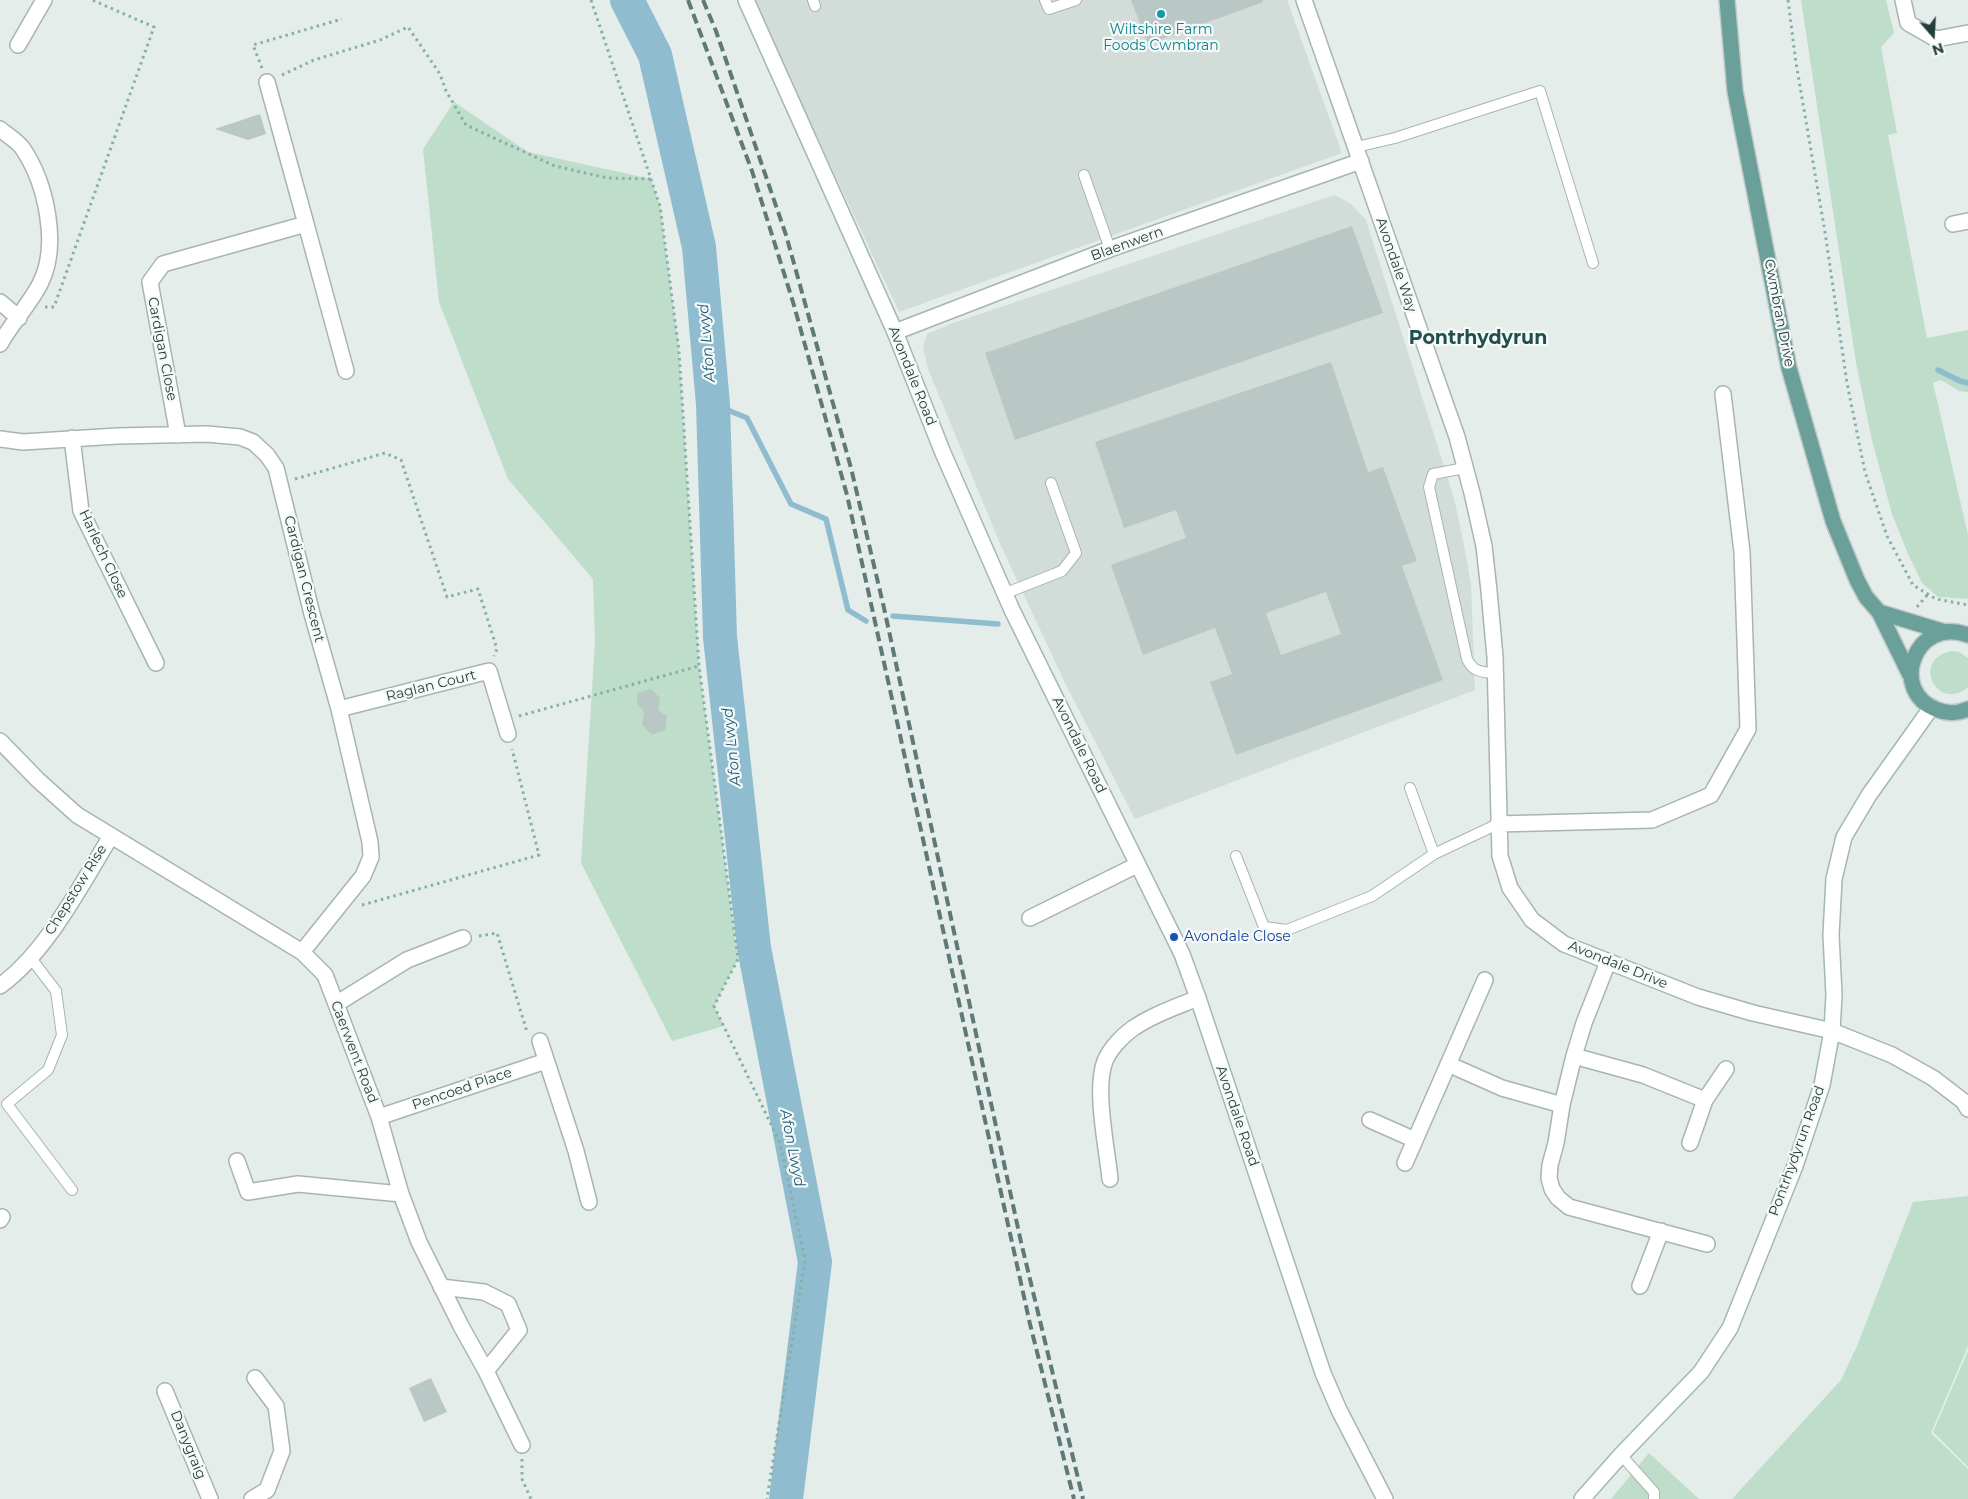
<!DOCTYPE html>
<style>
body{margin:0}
#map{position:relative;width:1968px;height:1499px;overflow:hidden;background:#e4edea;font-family:Montserrat,sans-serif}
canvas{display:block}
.north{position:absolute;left:1908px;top:10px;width:50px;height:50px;-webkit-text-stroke:4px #f5f9f8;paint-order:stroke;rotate:161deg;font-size:14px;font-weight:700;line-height:20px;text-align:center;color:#243e3b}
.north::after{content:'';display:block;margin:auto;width:18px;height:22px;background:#243e3b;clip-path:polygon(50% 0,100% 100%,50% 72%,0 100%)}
</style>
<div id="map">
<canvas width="1968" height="1499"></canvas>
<div class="north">N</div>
</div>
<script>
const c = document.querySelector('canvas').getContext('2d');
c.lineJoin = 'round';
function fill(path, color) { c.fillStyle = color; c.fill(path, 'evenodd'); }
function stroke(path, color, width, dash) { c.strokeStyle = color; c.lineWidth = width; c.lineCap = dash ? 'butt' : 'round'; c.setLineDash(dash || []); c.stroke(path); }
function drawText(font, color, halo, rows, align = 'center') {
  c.font = font + ' Montserrat,sans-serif'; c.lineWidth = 4.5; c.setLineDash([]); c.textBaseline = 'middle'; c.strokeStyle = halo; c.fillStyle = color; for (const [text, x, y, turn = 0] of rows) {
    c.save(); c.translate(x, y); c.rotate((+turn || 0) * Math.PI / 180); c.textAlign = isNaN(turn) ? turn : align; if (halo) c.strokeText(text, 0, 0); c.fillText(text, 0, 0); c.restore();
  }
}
fill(new Path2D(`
 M753,0h534l55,153 -443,159z
 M1334,195l16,8 16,17 88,278 12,57 5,30 4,105 -340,129 -69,-134 -65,-139 -73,-177 -5,-22 4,-13 23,-10z`), '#d2ddd9');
fill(new Path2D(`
 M1801,0h85l8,33 -13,14 16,86 -9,2 39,203 41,-8v62l-9,-1 -18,-11 -8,3 35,152v64l-30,-2 -16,-14 -14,-29 -16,-40 -20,-74 -16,-77z
 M454,102l74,50 123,27 9,27 19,145 20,315 39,293 -24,47 10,20 -52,15 -91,-178 14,-221 -2,-63 -85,-100 -69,-177 -16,-153z
 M1951,651l8,1 9,6v29c-30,26 -58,-27 -17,-36z
 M1968,1196v150l-37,87 37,36v30h-236l109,-119 16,-34 56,-144z
 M1968,1351v116l-35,-35z
 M1649,1453l50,46h-88z`), '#beddcb');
stroke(new Path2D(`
 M1938,370l22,11 8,2
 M713,404l34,14 44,86 35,15 22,91 18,11
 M893,616l105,8`), '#8fbccf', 5.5);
stroke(new Path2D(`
 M627,0l28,55 44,192 14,157 7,233 34,311 61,314 -29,237`), '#8fbccf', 34);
fill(new Path2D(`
 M1131,0h132v2l-115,42z
 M260,114l6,20 -18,6 -33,-11z
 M1352,226l31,87 -368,127 -30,-87z
 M1331,362l37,110 15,-5 34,94 -15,5 41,114 -207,75 -26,-73 22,-8 -17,-46 -72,27 -32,-90 75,-27 -10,-28 -52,18 -29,-86zM1326,592l15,42 -60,21 -15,-42z
 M651,689l9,9 -2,12 9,6 -2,14 -13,5 -10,-10 2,-13 -7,-9v-10z
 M431,1378l16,34 -23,10 -15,-34z`), '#b9c8c4');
const lane = new Path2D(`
 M813,0l2,6
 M1045,0l4,9 27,-9
 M1356,147l39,-9 145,-47 53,172
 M1084,175l26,74
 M1465,468l-32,6 -4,13 38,172c7,14 14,12 29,15
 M1006,593l56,-22 14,-18 -25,-70
 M1410,788l24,66 64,-30
 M1236,856l28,71 23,3 85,-34 62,-42
 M30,957l26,34 6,44 -14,35 -41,34 65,86
 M1621,1455l33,37v7`);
const street = new Path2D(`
 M1304,0l153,437 15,56 12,53 5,45 6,66 5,199 10,32 22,32 32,24 134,53 55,16 79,18 60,24 41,23 30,23 5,8
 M1903,0l5,23 28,16 32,-6
 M18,45l26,-45
 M0,129c7,6 18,12 23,20 23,34 37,97 17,135 -11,21 -28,39 -40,60
 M306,224l40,147
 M1953,224l15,-3
 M0,302l19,16
 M895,332l215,-83 251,-88
 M178,435l-28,-153 13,-18 143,-40 -39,-142
 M72,438l9,73 75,152
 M0,439l23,3 94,-6 90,-2 33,3 13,5 14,13 9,13 36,146 27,95 31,133 1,15 -8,19 -61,76
 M339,709l150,-38 19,63
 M0,741l38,39 39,35 225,137 23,23 54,142 22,77 18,48 42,84 25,45 36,74
 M1498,824l154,-4 59,-25 37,-66 -6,-177 -19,-158
 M1030,918l107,-53
 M1608,962l-24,61 -10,33 -12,49 -6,38 -6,22 -1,13 3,11 6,9 11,9 138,37
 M0,986c47,-34 81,-101 111,-150
 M336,1004l71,-44 56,-22
 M540,1041l36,110 13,51
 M1574,1056l69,19 62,25
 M1448,1064l54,24 60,17
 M379,1117l167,-56
 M1370,1120l45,20
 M1690,1143l15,-43 21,-31
 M237,1161l11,31 50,-8 103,10
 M1405,1163l80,-183
 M1110,1179c-3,-31 -16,-90 -5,-118 5,-12 17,-25 27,-32 20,-14 44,-22 66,-31
 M0,1220l2,-3
 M1640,1286l21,-55
 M441,1287l43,5 24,12 11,26 -33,41
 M165,1391l45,108
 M252,1499l15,-9 15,-39 -6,-45 -21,-28`);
const secondary = new Path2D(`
 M746,0l149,332 48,121 69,157 170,344 16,44 125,375 16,37 46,89
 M1582,1499l39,-44 80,-83 29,-44 65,-162 27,-81 10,-54 2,-36 -3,-60 3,-56 10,-42 25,-42 62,-87`);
const primary = new Path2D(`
 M1727,0l8,91 54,277 44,153 24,59 9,17 13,15 31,63
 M1879,612l66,20
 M1968,635c-53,-20 -81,57 -30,75 10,4 21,3 30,-1`);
stroke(lane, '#a7b5b2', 12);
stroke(street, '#a7b5b2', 18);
stroke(secondary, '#a3b8b4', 18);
stroke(primary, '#c2c9c8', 18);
stroke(new Path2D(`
 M591,0l69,206 19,145 20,315 39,293 -24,47 66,137 25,117 -38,239
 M1788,0l8,63 29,169 22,151 18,89 22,64 26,49 23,14 32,6
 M262,68l-9,-23 89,-26
 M282,75l32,-15 66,-20 28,-13 32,47 6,17 20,34 89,41 52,12 44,1
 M45,307h9l100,-280 -62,-27
 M295,479l90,-26 16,7 46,137 31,-8 19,60 -3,7
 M1917,607l11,-13
 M519,716l180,-50
 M362,905l177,-50 -27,-106
 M479,936l18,-3 30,99
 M522,1459v20l9,20`), '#86afa8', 3, [2.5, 4]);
stroke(lane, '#fff', 10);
stroke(street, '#fff', 15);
stroke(secondary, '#fff', 15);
stroke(primary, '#6ba09a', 15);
stroke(new Path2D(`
 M688,0l64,171 41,131 54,193 183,829 44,175
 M703,0l13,31 70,204 65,233 33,140 137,634 62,257`), '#5f7976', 4, [10, 5]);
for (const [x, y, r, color] of [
 [1161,14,5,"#0f9aa8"],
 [1174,937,5,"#1a4fb4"]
]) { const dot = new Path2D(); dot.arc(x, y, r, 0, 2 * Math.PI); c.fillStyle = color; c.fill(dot); stroke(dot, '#f5f9f8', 2); }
drawText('14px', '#0d838f', '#f5f9f8', [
 ["Wiltshire Farm",1161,30],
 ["Foods Cwmbran",1161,46]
]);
drawText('14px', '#243e3b', '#f5f9f8', [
 ["Blaenwern",1127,244,-20],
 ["Avondale Way",1396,265,71],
 ["Cwmbran Drive",1779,313,79],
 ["Cardigan Close",162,349,79],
 ["Avondale Road",912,376,68],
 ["Harlech Close",103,554,65],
 ["Cardigan Crescent",304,579,76],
 ["Raglan Court",431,686,-14],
 ["Avondale Road",1079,745,64],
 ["Chepstow Rise",76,890,-58],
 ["Avondale Drive",1618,965,22],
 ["Caerwent Road",354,1052,69],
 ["Pencoed Place",462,1089,-19],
 ["Avondale Road",1237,1116,71],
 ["Pontrhydyrun Road",1797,1151,-70],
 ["Danygraig",188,1445,68]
]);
drawText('14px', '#164399', '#f5f9f8', [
 ["Avondale Close",1184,937]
], 'left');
drawText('italic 15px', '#205d78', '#f5f9f8', [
 ["Afon Lwyd",707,343,-95],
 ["Afon Lwyd",732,747,-96],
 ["Afon Lwyd",792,1148,79]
]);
drawText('bold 19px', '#214f4b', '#f5f9f8', [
 ["Pontrhydyrun",1478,338]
]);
</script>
